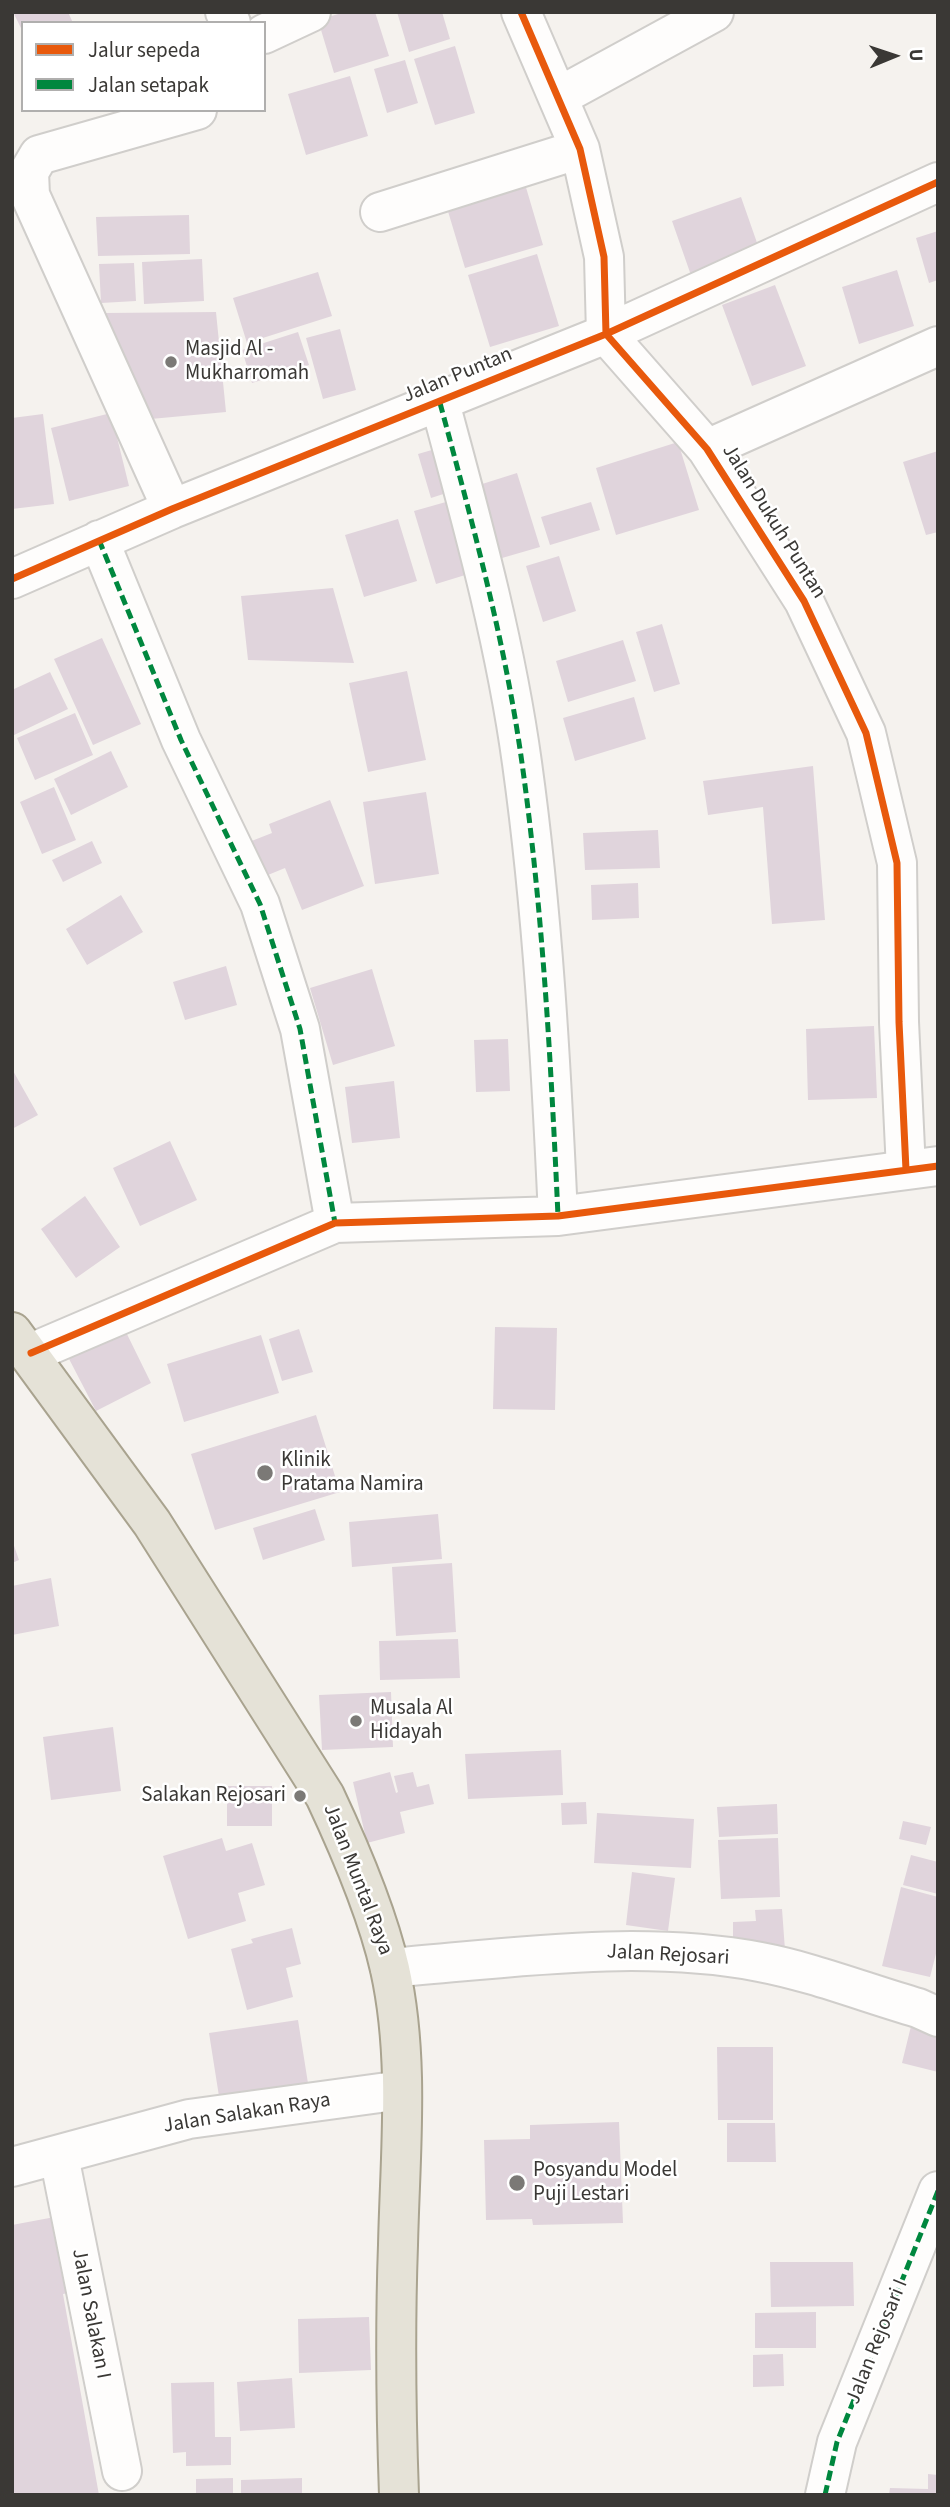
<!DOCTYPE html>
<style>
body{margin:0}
#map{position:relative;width:950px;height:2507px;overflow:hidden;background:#f5f2ee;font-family:"Source Sans 3",sans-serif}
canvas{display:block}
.frame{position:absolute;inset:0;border:14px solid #3a3835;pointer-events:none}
.legend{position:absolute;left:21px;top:21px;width:245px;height:91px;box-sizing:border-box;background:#fff;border:2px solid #b0afae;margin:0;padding:9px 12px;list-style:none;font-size:21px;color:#3a3835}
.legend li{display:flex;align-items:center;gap:14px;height:35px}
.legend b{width:35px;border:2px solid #b0afae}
.north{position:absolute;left:859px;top:21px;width:70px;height:70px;-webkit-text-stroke:5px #fff;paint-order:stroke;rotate:88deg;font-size:19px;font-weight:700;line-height:28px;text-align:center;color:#3a3835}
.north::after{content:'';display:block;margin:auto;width:24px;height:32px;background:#3a3835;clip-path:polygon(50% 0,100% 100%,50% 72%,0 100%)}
</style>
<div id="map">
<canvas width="950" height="2507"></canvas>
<div class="frame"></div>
<ul class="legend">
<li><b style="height:9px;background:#e8590c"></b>Jalur sepeda</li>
<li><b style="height:9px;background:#00873e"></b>Jalan setapak</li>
</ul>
<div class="north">U</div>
</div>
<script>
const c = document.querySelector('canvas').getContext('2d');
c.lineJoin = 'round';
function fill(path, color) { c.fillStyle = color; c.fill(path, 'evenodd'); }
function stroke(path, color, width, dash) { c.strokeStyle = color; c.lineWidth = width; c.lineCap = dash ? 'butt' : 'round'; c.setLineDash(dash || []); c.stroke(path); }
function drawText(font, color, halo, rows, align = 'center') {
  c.font = font + ' "Source Sans 3",sans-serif'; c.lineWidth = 5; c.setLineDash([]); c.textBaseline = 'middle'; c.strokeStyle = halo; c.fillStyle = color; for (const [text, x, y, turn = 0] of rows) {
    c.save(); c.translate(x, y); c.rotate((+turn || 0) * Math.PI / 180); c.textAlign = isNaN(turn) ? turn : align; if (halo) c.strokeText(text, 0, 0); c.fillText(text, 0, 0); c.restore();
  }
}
fill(new Path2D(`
 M13,12h55l5,11h-50v9z
 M345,12h30l14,44 -55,17 -16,-53z
 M397,12h45l8,27 -41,13z
 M455,46l20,67 -40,12 -21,-66z
 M405,60l13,43 -31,10 -13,-44z
 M350,76l18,60 -62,19 -18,-61z
 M525,184l18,61 -78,23 -18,-60z
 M741,197l21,60 -69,24 -21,-60z
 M189,215l1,39 -92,2 -2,-39z
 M938,231v49l-9,3 -13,-45z
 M537,254l22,72 -69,21 -22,-72z
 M202,259l2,42 -60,3 -2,-42z
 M134,263l2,38 -35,2 -2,-39z
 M897,270l17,56 -55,18 -17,-57z
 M318,272l14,44 -85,27 -14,-45z
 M775,285l31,81 -54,20 -30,-81z
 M216,312l10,100 -86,8 -35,-107z
 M340,329l16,61 -33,9 -17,-61z
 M298,332l11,33 -57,18 -10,-33z
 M111,413l18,73 -60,15 -18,-73z
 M43,414l11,90 -42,5v-91z
 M678,442l21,68 -83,25 -20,-67z
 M449,445l13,43 -31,10 -13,-44z
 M938,451v81l-12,3 -23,-73z
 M517,473l23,74 -38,11 -23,-73z
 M453,500l22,72 -39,12 -22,-73z
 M591,502l9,28 -50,15 -9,-28z
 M398,519l19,62 -53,16 -19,-62z
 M559,556l17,55 -33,11 -17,-56z
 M333,588l21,75 -106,-3 -7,-64z
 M662,624l18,60 -26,8 -18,-60z
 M102,638l39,86 -48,21 -39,-86z
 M623,640l13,41 -68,21 -12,-41z
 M407,671l19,89 -58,12 -19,-89z
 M50,672l18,37 -56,27v-46z
 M634,697l12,42 -71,22 -12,-43z
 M75,713l18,42 -58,25 -18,-42z
 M111,751l17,36 -57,28 -17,-36z
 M813,766l12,154 -53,4 -9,-117 -55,8 -5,-34z
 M54,787l22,53 -34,14 -22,-52z
 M426,792l13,82 -64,10 -12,-82z
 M330,800l34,86 -62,24 -17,-42 -22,9 -14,-35 23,-9 -3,-9z
 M658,830l2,38 -75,2 -2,-37z
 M92,841l10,22 -39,19 -11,-22z
 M638,883l1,35 -47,2 -1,-35z
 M121,895l22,37 -56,33 -21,-36z
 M226,966l11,39 -52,15 -12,-38z
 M372,969l23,77 -62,19 -23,-77z
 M874,1026l3,72 -69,2 -2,-71z
 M508,1039l2,52 -34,1 -2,-52z
 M12,1069l26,46 -26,14z
 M394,1081l6,57 -48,5 -7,-56z
 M170,1141l27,59 -57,26 -27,-58z
 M85,1196l35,51 -44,31 -35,-49z
 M123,1326l28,57 -55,28 -29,-56z
 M495,1327l62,1 -2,82 -62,-1z
 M299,1329l14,43 -31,9 -13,-42z
 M261,1335l18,58 -95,29 -17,-58z
 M316,1415l24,77 -125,38 -24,-76z
 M315,1509l10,31 -62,20 -10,-32z
 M438,1514l4,45 -90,8 -3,-45z
 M12,1540l7,20 -7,3z
 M452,1563l4,69 -60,4 -4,-69z
 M51,1578l8,48 -47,9v-49z
 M458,1639l2,39 -80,2 -1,-39z
 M391,1692l2,55 -71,3 -3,-55z
 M113,1727l8,64 -70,9 -8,-63z
 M561,1750l2,45 -95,4 -3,-45z
 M390,1772l6,21 2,-1 -4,-16 19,-4 4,15 12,-3 5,20 -34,8 5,21 -38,10 -14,-61z
 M227,1786h45v40h-45z
 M586,1802l1,22 -25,1 -1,-22z
 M777,1804l1,30 -59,3 -2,-30z
 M597,1813l97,6 -3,49 -97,-5z
 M903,1821l28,6 -5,18 -27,-6z
 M222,1838l4,13 26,-8 13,42 -27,8 8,28 -58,18 -25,-83z
 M778,1838l2,59 -59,2 -3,-59z
 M911,1855l27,7v32l-35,-9z
 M632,1872l43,6 -7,53 -42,-6z
 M901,1887l37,10v49l-8,31 -48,-11z
 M782,1909l3,41 -28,2 -1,-12 -23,2v-20l23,-1 -1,-11z
 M292,1928l9,36 -15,4 7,29 -46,13 -16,-61 22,-6 -2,-4z
 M298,2020l12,76 -89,13 -12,-76z
 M912,2022l26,7v43l-36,-9z
 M717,2047h56v73h-55z
 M619,2122l4,101 -90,2 -1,-6 -46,1 -2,-80 46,-1v-14z
 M727,2123h48l1,39h-49z
 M60,2216l14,76 -11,2 36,201h-87v-270z
 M770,2262h83l1,44 -83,1z
 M816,2312v36h-61v-35z
 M369,2317l2,53 -72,3 -1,-54z
 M783,2354l1,32 -31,1v-32z
 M292,2378l3,50 -55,3 -3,-49z
 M214,2382l1,55h16v28l-45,1v-14l-13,1 -2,-70z
 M928,2474l10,1v20h-49l1,-7 38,1z
 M233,2478v17h-37v-16z
 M302,2478v17h-61v-15z`), '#e0d4dc');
const minor = new Path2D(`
 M225,12l6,11
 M264,34l47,-22
 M560,96l154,-84
 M380,212l200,-63
 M440,403c32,119 65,237 82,360 21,151 29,301 36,453
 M707,449l231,-103
 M172,509l-142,-314 -1,-23 10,-17 158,-45
 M99,540l82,200 79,164 40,125 35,194
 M12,579l160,-70 434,-175 -2,-77 -24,-108 -59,-137
 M906,1170l-7,-148 -2,-159 -31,-130 -62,-132 -97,-152 -101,-115 332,-152
 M31,1353l304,-130 223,-7 380,-50
 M390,1968c121,-10 249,-29 370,-6 53,10 106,31 158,46l20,9
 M59,2156l63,315
 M12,2167l177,-48 213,-29
 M825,2495l12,-53 101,-251`);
const major = new Path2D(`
 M12,1332l140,191 173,273c23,49 53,120 65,173 20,90 10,185 8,276 -3,83 -2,167 1,250`);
stroke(minor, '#d0cecb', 42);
stroke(major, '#a9a38f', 42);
stroke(minor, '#fefdfc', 38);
stroke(major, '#e5e2d7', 38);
stroke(new Path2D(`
 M440,403c32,119 65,237 82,360 21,151 29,301 36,453
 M99,540l82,200 79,164 40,125 35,194
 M825,2495l12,-53 101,-251`), '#00873e', 5, [10, 5]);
stroke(new Path2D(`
 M12,579l160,-70 434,-175 -2,-77 -24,-108 -59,-137
 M906,1170l-7,-148 -2,-159 -31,-130 -62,-132 -97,-152 -101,-115 332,-152
 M31,1353l304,-130 223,-7 380,-50`), '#e8590c', 7);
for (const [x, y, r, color] of [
 [171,362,7,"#7b7976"],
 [265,1473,9,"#7b7976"],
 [356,1721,7,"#7b7976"],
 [300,1796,7,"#7b7976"],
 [517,2183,9,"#7b7976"]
]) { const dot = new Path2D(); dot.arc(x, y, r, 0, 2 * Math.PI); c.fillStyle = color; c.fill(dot); stroke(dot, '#fff', 2.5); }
drawText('21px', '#3a3835', '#fff', [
 ["Masjid Al -",185,350],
 ["Mukharromah",185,374],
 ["Klinik",281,1461],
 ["Pratama Namira",281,1485],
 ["Musala Al",370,1709],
 ["Hidayah",370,1733],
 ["Salakan Rejosari",286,1796,"right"],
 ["Posyandu Model",533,2171],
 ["Puji Lestari",533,2195]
], 'left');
drawText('21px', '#3a3835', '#fff', [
 ["Jalan Puntan",458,376,-22],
 ["Jalan Dukuh Puntan",773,522,58],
 ["Jalan Muntal Raya",357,1880,69],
 ["Jalan Rejosari",668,1956,3],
 ["Jalan Salakan Raya",247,2114,-9],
 ["Jalan Salakan I",90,2314,79],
 ["Jalan Rejosari I",878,2342,-68]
]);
</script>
